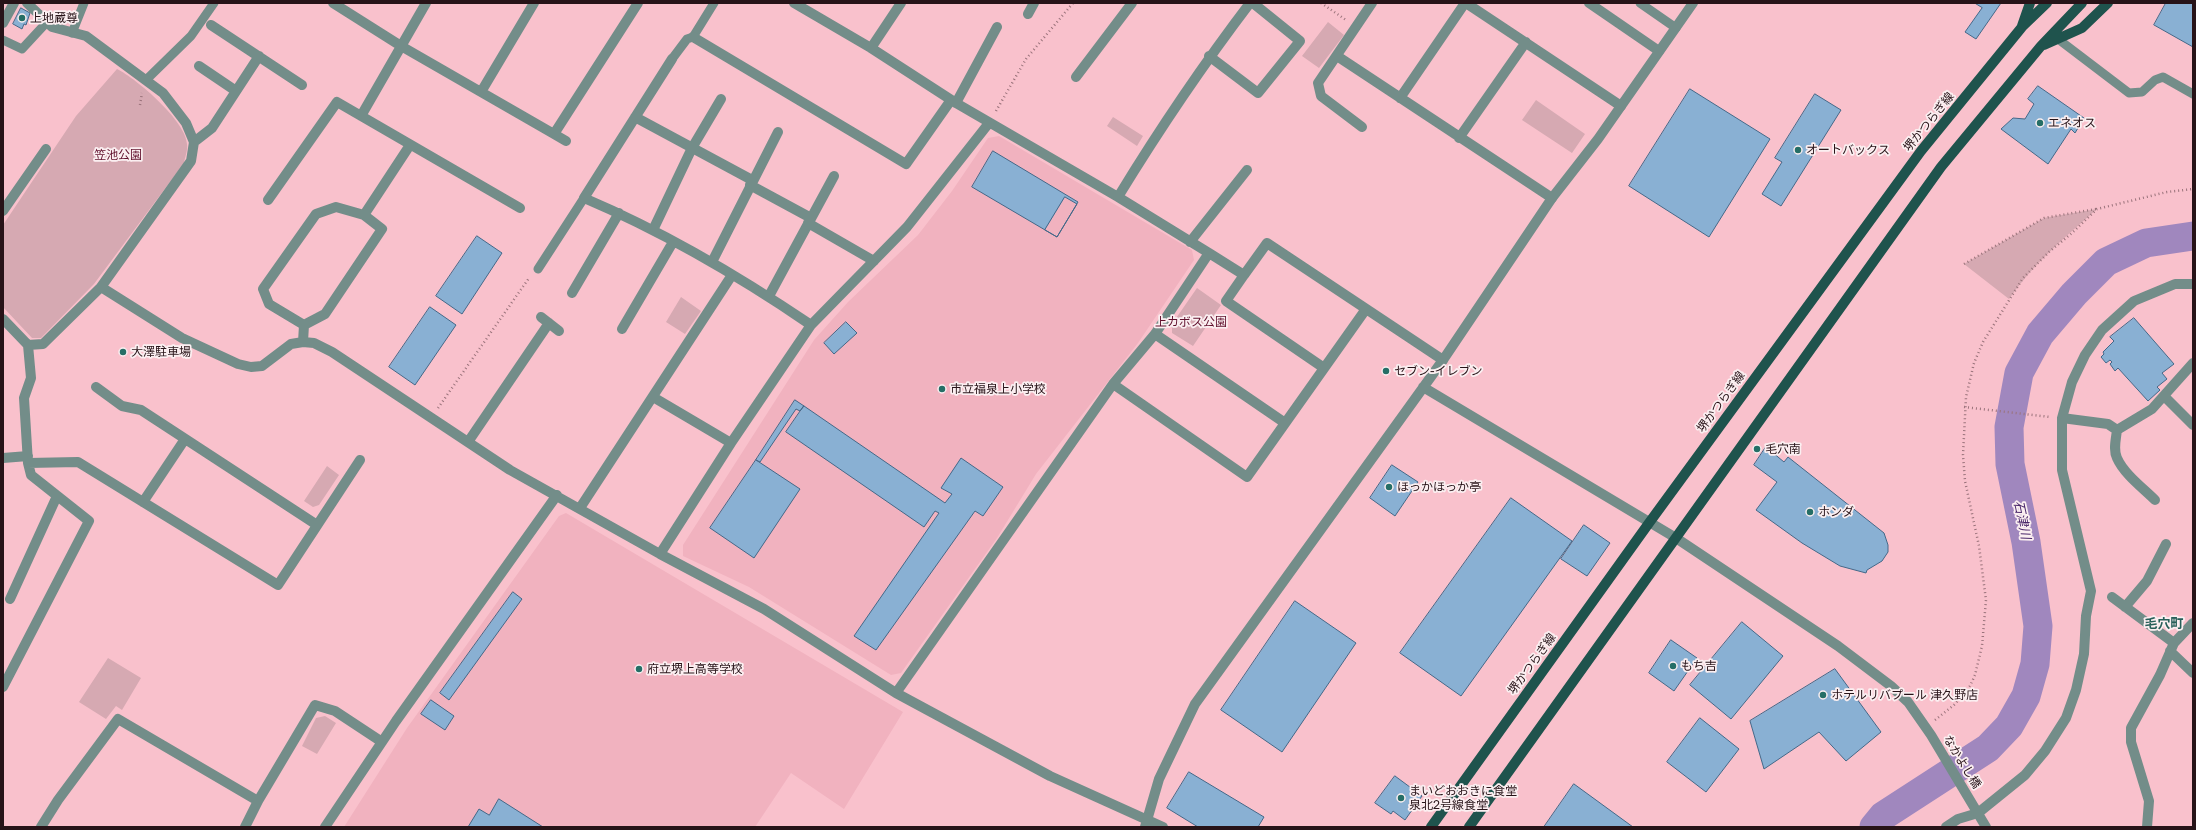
<!DOCTYPE html>
<meta charset="utf-8">
<style>
body{margin:0}
#map{position:relative;width:2196px;height:830px;overflow:hidden;background:#f9c1cc;font-family:"Golos Text",sans-serif}
canvas{display:block}
.frame{position:absolute;inset:0;border:4px solid #271318;pointer-events:none}
</style>
<div id="map">
<canvas width="2196" height="830"></canvas>
<div class="frame"></div>
</div>
<script>
const c = document.querySelector('canvas').getContext('2d');
c.lineJoin = 'round';
function fill(path, color) { c.fillStyle = color; c.fill(path, 'evenodd'); }
function stroke(path, color, width, dash) { c.strokeStyle = color; c.lineWidth = width; c.lineCap = dash ? 'butt' : 'round'; c.setLineDash(dash || []); c.stroke(path); }
function drawText(font, color, halo, rows, align = 'center') {
  c.font = font + ' "Golos Text","Noto Sans JP",sans-serif'; c.lineWidth = 3.5; c.setLineDash([]); c.textBaseline = 'middle'; c.strokeStyle = halo; c.fillStyle = color; for (const [text, x, y, turn = 0] of rows) {
    c.save(); c.translate(x, y); c.rotate((+turn || 0) * Math.PI / 180); c.textAlign = isNaN(turn) ? turn : align; if (halo) c.strokeText(text, 0, 0); c.fillText(text, 0, 0); c.restore();
  }
}
fill(new Path2D(`
 M999,136l193,114 2,10 -56,83 -102,131 -39,64 -96,135 -10,2 -142,-88 -66,-31v-11l131,-205 34,-38 70,-67 34,-44 36,-53z
 M566,513l337,199 -59,97 -53,-36 -36,54h-411l63,-99 152,-212z`), '#f1b2bf');
fill(new Path2D(`
 M1328,22l16,13 -25,33 -17,-12z
 M117,69c20,10 69,52 70,75 1,6 -2,13 -3,19l-90,121 -53,54h-9l-29,-31v-82l73,-109z
 M1536,100l49,34 -13,19 -50,-33z
 M1113,117l30,19 -6,10 -30,-20z
 M2097,209c-32,28 -64,55 -88,90l-45,-35 80,-46z
 M1197,288l24,17 -28,41 -21,-13v-9z
 M681,297l20,14 -16,23 -19,-12z
 M327,466l12,9 -20,30 -6,2 -9,-6z
 M108,658l33,20 -19,32 -6,-4 -10,13 -27,-17z
 M325,716l11,7 -19,31 -15,-8 14,-28z`), '#d6a9b2');
stroke(new Path2D(`
 M1874,827l9,-11 105,-68 21,-22 17,-30 9,-32 3,-38 -12,-84 -16,-78 -1,-37 10,-54 21,-39 34,-40 32,-32 40,-19 47,-7`), '#a087be', 29);
const building = new Path2D(`
 M1975,3h26l-25,36 -11,-7 17,-24z
 M2166,3h27v44l-39,-22z
 M21,8l9,5 -4,12 -2,-1 -2,5 -9,-5z
 M2038,86l46,32 -9,15 -4,-4 -23,35 -47,-35 12,-11 12,1 9,-15 -6,-5z
 M1690,89l80,50 -61,98 -80,-51z
 M1815,94l26,16 -60,96 -19,-12 20,-32 -7,-4z
 M993,151l85,51 -21,35 -85,-50z
 M1065,197l12,7 -20,33 -12,-7z
 M477,236l25,17 -40,61 -26,-18z
 M430,307l26,18 -41,60 -26,-18z
 M2134,318l40,46 -12,9 5,6 -10,8 3,3 -12,11 -30,-33 -3,3 -5,-7 2,-2 -2,-2 -4,3 -5,-6 3,-3 -1,-2 11,-11 -4,-4z
 M846,322l11,11 -23,21 -10,-11z
 M795,400l9,6 -4,5 -4,-2 -36,53 -4,-2z
 M804,406l141,97 7,-9 -11,-6 20,-30 42,29 -20,29 -8,-5 -99,139 -22,-14 85,-123 -4,-2 -11,16 -138,-95z
 M1766,447l18,15 4,-5 96,76 4,12v7l-6,9 -15,9 -1,3 -26,-7 -38,-23 -46,-33 21,-28 -23,-17z
 M756,460l44,29 -46,69 -44,-30z
 M1392,465l26,17 -23,34 -25,-18z
 M1511,498l61,43 -111,155 -61,-43z
 M1584,525l26,18 -23,33 -26,-17z
 M513,592l9,7 -73,101 -9,-7z
 M1295,601l61,42 -74,109 -61,-42z
 M1742,622l41,34 -52,63 -41,-34z
 M1671,640l26,18 -23,33 -25,-18z
 M1835,669l46,63 -35,29 -27,-29 -55,37 -14,-48z
 M431,700l23,16 -9,14 -24,-16z
 M1700,718l39,31 -33,43 -39,-30z
 M1189,772l75,45 -6,10h-60l-31,-19z
 M1395,776l27,20 -17,24 -12,-9 -2,3 -16,-11z
 M1574,784l59,43h-89z
 M499,799l44,28h-75l11,-18 10,6z`);
fill(building, '#89b0d3');
stroke(building, '#446888', 1);
stroke(new Path2D(`
 M1321,3l25,17
 M140,105l2,-12
 M996,111l30,-52 47,-56
 M1964,264l80,-46 52,-9
 M1964,407l86,10
 M438,408l91,-130
 M1935,720l19,-15 16,-19 5,-11 7,-29 4,-46 -7,-54 -14,-65 -2,-26 3,-58 8,-34 9,-21 40,-64 26,-26 23,-19 25,-24 70,-17 26,-3`), '#9a737b', 2.5, [1, 3]);
stroke(new Path2D(`
 M1640,3l36,25
 M72,33l12,-30
 M2058,39l71,54 13,-1 13,-12 8,-3 30,17
 M3,40l19,9 25,-27
 M672,59l15,-20 6,-2 21,-34
 M146,80l45,-44 23,-33
 M538,269l46,-71`), '#738d89', 9);
stroke(new Path2D(`
 M333,3l68,43 153,88 84,-131
 M794,3l77,45 85,55 162,94 91,56 -54,81 -42,50 -217,309
 M1466,3l155,103
 M1589,3l70,48
 M1028,14l6,-11
 M3,23l11,-20
 M211,25l91,60
 M693,37l213,127 45,-64
 M871,48l30,-45
 M1209,56l49,37 42,-52 -47,-38
 M1337,56l215,142
 M672,59l-88,139c80,34 155,78 227,127
 M199,66l37,25
 M1076,77l56,-74
 M481,92l53,-89
 M1400,98l65,-95
 M956,103l41,-76
 M361,116l65,-113
 M635,117l117,63
 M1362,127l-41,-31 -3,-13 54,-80
 M554,134l12,7
 M1459,138l67,-96
 M194,142l18,-14 47,-72
 M750,185l61,33
 M1118,197c41,-67 84,-131 132,-194
 M268,200l69,-98 183,106
 M3,211l43,-62
 M364,215l46,-70
 M808,223l66,38
 M653,230l39,-82 29,-49
 M1190,242l57,-72
 M1209,253l35,22 23,-32 176,117
 M712,262l66,-130
 M1244,275l-18,26 98,67
 M101,287l81,51 56,26 13,3 11,-1 29,-22 12,-2 11,1 18,9 178,118 150,84 104,55 132,84 154,83 113,51
 M572,293l47,-80
 M769,296l65,-120
 M541,317l18,14
 M3,319l25,26 15,-1 58,-57 90,-126 3,-19 -8,-19 -23,-30 -77,-57 -34,-9 -25,-24
 M622,329l51,-87
 M1155,334l130,89
 M303,342l1,-17 -35,-21 -6,-15 53,-75 20,-7 28,8 18,14 -57,85 -21,11
 M1113,384l134,93 119,-168
 M96,387l26,19 19,4 176,115
 M653,397l78,46
 M2165,397l28,28
 M2062,418l46,6 9,6c-1,9 -4,20 0,28 7,16 26,30 38,42
 M2117,430l35,-21 41,-46
 M468,442l81,-119
 M3,458l25,-2
 M28,463l50,-1 200,123 82,-125
 M143,502l42,-63
 M580,508l152,-233
 M660,554l71,-111 80,-118 96,-98 82,-104
 M2112,597l62,46
 M10,599l47,-103
 M2125,607l22,-26 19,-37
 M2170,651l23,22
 M3,687l86,-166 -58,-46 -3,-12 -4,-65 7,-20 -3,-33
 M41,827l17,-27 60,-81 140,82
 M245,827l13,-26 57,-96 20,6 47,31
 M325,827l71,-106 161,-226
 M1946,827l12,-8 20,-6 47,-38 20,-24 21,-33 10,-28 8,-36 2,-38 5,-25 -29,-121v-52l10,-36 13,-27 17,-25 32,-29 41,-17h18
 M2147,827l2,-26 -18,-59v-14l29,-53 14,-32 19,-20`), '#738d89', 10);
stroke(new Path2D(`
 M1423,387l253,151 162,108 53,40 17,16 23,33 55,92
 M1145,827l14,-48 36,-75 248,-344 109,-162 46,-59 95,-136`), '#738d89', 10);
stroke(new Path2D(`
 M2022,26l8,-23
 M2044,45l38,-17 26,-25
 M1431,827l218,-304 272,-372 101,-124 25,-24
 M1469,827l472,-660 100,-121 41,-43`), '#1f534d', 10);
for (const [x, y, r, color] of [
 [22,18,4,"#256e66"],
 [2040,123,4,"#256e66"],
 [1798,150,4,"#256e66"],
 [123,352,4,"#256e66"],
 [1386,371,4,"#256e66"],
 [942,389,4,"#256e66"],
 [1757,449,4,"#256e66"],
 [1389,487,4,"#256e66"],
 [1810,512,4,"#256e66"],
 [1673,666,4,"#256e66"],
 [639,669,4,"#256e66"],
 [1823,695,4,"#256e66"],
 [1401,798,4,"#256e66"]
]) { const dot = new Path2D(); dot.arc(x, y, r, 0, 2 * Math.PI); c.fillStyle = color; c.fill(dot); stroke(dot, '#fbeff1', 1.5); }
drawText('12px', '#271318', '#fbeff1', [
 ["上地蔵尊",30,18],
 ["エネオス",2048,123],
 ["オートバックス",1806,150],
 ["大澤駐車場",131,352],
 ["セブン-イレブン",1394,371],
 ["市立福泉上小学校",950,389],
 ["毛穴南",1765,449],
 ["ほっかほっか亭",1397,487],
 ["ホンダ",1818,512],
 ["もち吉",1681,666],
 ["府立堺上高等学校",647,669],
 ["ホテルリバプール 津久野店",1831,695],
 ["まいどおおきに食堂",1409,791],
 ["泉北2号線食堂",1409,805]
], 'left');
drawText('12px', '#271318', '#fbeff1', [
 ["堺かつらぎ線",1929,122,-51],
 ["堺かつらぎ線",1721,402,-54],
 ["堺かつらぎ線",1532,664,-54],
 ["なかよし橋",1962,762,58]
]);
drawText('12px', '#600f2c', '#fbeff1', [
 ["笠池公園",118,155],
 ["上カボス公園",1191,322]
]);
drawText('italic 13px', '#492669', '#fbeff1', [
 ["石津川",2022,520,78]
]);
drawText('bold 13px', '#275f59', '#fbeff1', [
 ["毛穴町",2164,624]
]);
</script>
